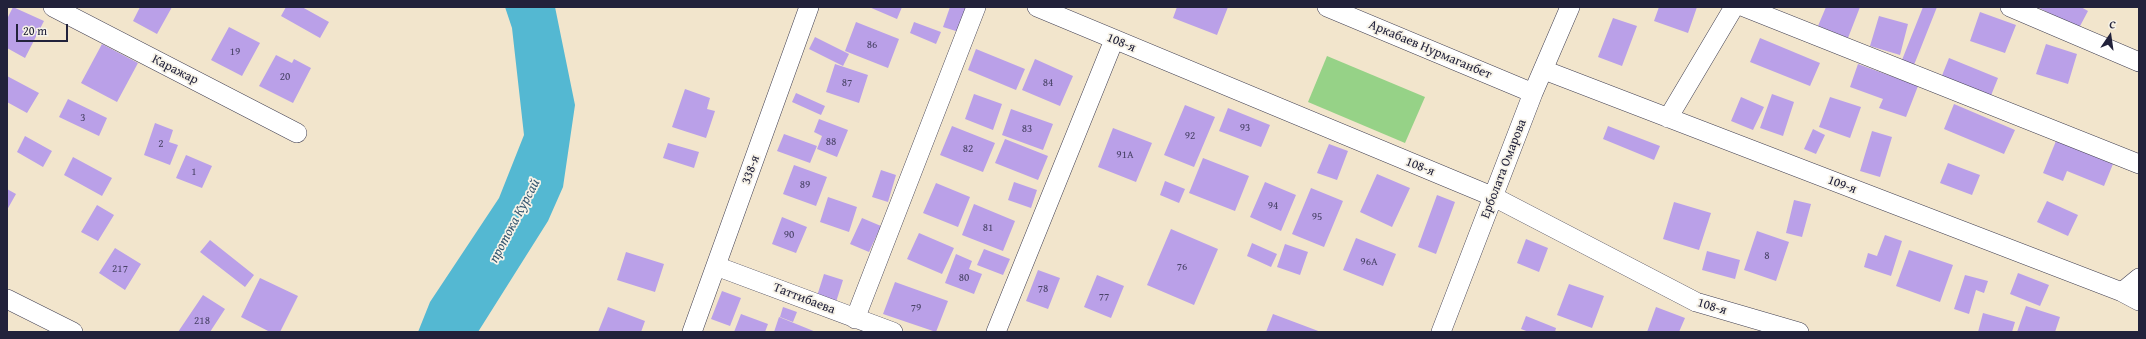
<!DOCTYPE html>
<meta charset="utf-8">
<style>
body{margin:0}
#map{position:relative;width:2146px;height:339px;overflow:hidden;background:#f2e5cc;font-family:"Gentium Book Plus",serif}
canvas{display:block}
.frame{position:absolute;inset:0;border:8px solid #22223b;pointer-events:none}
.north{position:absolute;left:2090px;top:16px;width:40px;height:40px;-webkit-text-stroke:3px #f7f3e8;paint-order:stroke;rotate:13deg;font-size:11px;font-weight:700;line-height:16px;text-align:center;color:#22223b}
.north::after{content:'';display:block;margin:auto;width:14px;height:18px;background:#22223b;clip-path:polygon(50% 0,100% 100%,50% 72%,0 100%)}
.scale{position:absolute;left:16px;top:24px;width:52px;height:18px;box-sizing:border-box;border:2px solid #22223b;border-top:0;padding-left:5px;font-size:12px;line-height:14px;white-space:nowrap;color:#22223b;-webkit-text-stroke:3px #f7f3e8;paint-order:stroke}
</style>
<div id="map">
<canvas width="2146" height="339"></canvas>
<div class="frame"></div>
<div class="north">С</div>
<div class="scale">20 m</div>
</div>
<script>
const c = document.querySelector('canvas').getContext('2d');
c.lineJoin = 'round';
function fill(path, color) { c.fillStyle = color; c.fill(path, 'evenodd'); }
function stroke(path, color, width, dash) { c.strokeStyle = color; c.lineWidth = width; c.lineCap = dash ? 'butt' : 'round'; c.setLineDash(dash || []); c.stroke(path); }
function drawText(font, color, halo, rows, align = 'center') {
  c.font = font + ' "Gentium Book Plus",serif'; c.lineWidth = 3.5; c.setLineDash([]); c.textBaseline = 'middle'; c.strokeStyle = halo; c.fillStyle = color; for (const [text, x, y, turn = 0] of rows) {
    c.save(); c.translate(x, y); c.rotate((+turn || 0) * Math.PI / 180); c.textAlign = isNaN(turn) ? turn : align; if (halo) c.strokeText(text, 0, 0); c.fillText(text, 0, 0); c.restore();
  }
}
fill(new Path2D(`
 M1327,56l98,41 -20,46 -97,-41z`), '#96d287');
fill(new Path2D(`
 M505,7h50l20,98 -12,82 -15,34 -70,111h-60l12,-30 69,-104 25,-63 -12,-107z`), '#54b8d2');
fill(new Path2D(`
 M13,7l31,14 -19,37 -18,-10v-29z
 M140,7h32l-15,27 -24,-13z
 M286,7h16l27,15 -9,16 -39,-22z
 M869,7h33l-5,12z
 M950,7h17l-8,25 -16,-5z
 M1177,7h51l-11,28 -44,-17z
 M1659,7h38l-9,26 -34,-12z
 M1826,7h34l-12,31 -30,-12z
 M1923,7h14l-25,63 -12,-5z
 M2037,7h44l7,4 -9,17z
 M1980,12l36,13 -11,28 -35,-12z
 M1879,16l29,8 -8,31 -30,-9z
 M1613,18l24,8 -15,40 -24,-9z
 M856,22l43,17 -11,29 -43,-17z
 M914,22l27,10 -5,12 -26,-11z
 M229,27l31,16 -18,33 -31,-16z
 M815,37l34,17 -6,12 -34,-17z
 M1760,38l60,25 -10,23 -60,-24z
 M102,44l36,19 -21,39 -36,-19z
 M2046,44l31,10 -9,30 -32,-10z
 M976,49l49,20 -9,21 -48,-20z
 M276,55l16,8 2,-4 17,9 -18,35 -34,-17z
 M1949,58l49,20 -8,20 -49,-20z
 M1035,59l38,17 -13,30 -38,-16z
 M835,64l33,11 -9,28 -33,-11z
 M1858,64l60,22 -12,31 -27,-9 4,-9 -33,-12z
 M7,76l32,17 -12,20 -20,-11z
 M685,89l25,9 -3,11 8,2 -9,27 -34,-11z
 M796,93l29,13 -4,9 -29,-13z
 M974,94l28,10 -9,26 -28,-11z
 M1772,94l22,8 -11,34 -23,-8z
 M1741,97l23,10 -11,23 -22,-9z
 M1830,97l31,10 -11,31 -31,-11z
 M68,99l39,19 -8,18 -40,-19z
 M1954,104l61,26 -11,24 -60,-25z
 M1185,105l30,12 -21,50 -30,-12z
 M1228,108l42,17 -9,22 -42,-16z
 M1011,109l42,15 -10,26 -41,-15z
 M819,119l29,11 -11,27 -20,-8 5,-13 -8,-4z
 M155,123l18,7 -4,12 9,3 -8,20 -26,-10z
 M952,126l43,17 -12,29 -43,-17z
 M1608,126l52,20 -6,14 -51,-21z
 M1113,128l39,15 -16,39 -38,-15z
 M1813,129l12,6 -9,19 -12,-5z
 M1872,131l20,6 -12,40 -20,-6z
 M784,134l33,12 -7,17 -33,-12z
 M25,136l27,15 -9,16 -26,-15z
 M1005,139l43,17 -10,24 -43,-17z
 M2056,141l57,23 -9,22 -37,-15 -4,10 -20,-8z
 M668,143l31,9 -5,16 -31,-10z
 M1329,144l19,7 -11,29 -20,-7z
 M186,155l26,11 -10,22 -26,-10z
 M73,157l39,21 -10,18 -38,-21z
 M1203,158l46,18 -14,35 -46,-18z
 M1948,163l32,12 -8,20 -32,-12z
 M794,165l33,12 -11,29 -33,-12z
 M881,170l15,5 -8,27 -16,-5z
 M1377,174l33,14 -18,39 -32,-15z
 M1165,181l20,8 -6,14 -19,-8z
 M1014,182l23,8 -6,18 -23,-8z
 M1265,182l31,13 -15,36 -31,-14z
 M936,183l34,14 -12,30 -35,-14z
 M1311,188l32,13 -19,46 -32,-13z
 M7,189l9,5 -9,16z
 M1437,195l18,7 -19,52 -18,-7z
 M828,197l29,10 -8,25 -29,-10z
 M1794,200l17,4 -9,33 -16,-4z
 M2047,201l31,14 -10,21 -31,-14z
 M1674,202l37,11 -12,37 -36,-11z
 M974,204l41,17 -12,30 -41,-16z
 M97,205l17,10 -16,26 -17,-9z
 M782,217l25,10 -11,26 -24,-9z
 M862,218l19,8 -12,26 -19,-8z
 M1171,229l47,20 -24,56 -47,-20z
 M1757,231l32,11 -13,39 -32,-11z
 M919,233l35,15 -12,26 -35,-15z
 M1885,235l17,6 -11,35 -27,-9 4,-14 9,3z
 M1356,238l40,16 -13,32 -40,-16z
 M1526,239l22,9 -9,24 -22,-9z
 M210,240l44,35 -9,12 -45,-35z
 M1252,243l25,11 -6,13 -24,-11z
 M1285,244l23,8 -8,23 -23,-8z
 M115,248l26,16 -16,26 -26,-17z
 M984,249l26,10 -7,16 -26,-10z
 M1909,250l44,15 -13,37 -44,-16z
 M1707,251l33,9 -5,19 -33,-9z
 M626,252l38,12 -9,28 -38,-12z
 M956,254l16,7 -3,8 13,5 -8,20 -29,-11z
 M1038,270l22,8 -12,31 -22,-8z
 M2018,273l31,12 -9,21 -30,-12z
 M824,274l19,6 -7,22 -19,-6z
 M1097,275l27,11 -13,32 -27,-11z
 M1965,275l23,6 -4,12 -8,-3 -7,24 -15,-5z
 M260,278l38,18 -18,36h-10l-29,-15z
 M895,282l53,19 -12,31 -53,-18z
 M1569,284l35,12 -12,32 -35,-13z
 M722,291l19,7 -11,28 -19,-7z
 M203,295l22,14 -15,23h-32z
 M2026,306l34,11 -5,15h-38z
 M608,307l37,14 -4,11h-43z
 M783,307l14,5 -4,10 -13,-5z
 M1656,307l29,11 -6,14h-32z
 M1983,313l32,9 -3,10h-34z
 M741,314l27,10 -3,8h-31z
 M1273,314l48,18h-55z
 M1526,316l30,12 -1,4h-26l-8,-3z
 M779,317l37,15h-42z`), '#baa0e8');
const minor = new Path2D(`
 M53,7l244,126
 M1037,7l457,190 202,105 103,30
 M1327,7l206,86
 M1744,7l395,157
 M2010,7l129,55
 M1544,70l578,222 17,9
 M1668,118l66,-111
 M716,266l177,66
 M2122,292l17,-14
 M7,299l66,33
 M855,319l121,-312
 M692,332l117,-325
 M996,332l118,-292
 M1441,332l92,-239 37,-86`);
stroke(minor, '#413f51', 20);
stroke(minor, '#fff', 19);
drawText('11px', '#484266', null, [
 ["86",872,45],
 ["19",235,52],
 ["20",285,77],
 ["87",847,83],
 ["84",1048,83],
 ["3",83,118],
 ["93",1245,128],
 ["83",1027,129],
 ["92",1190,136],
 ["88",831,142],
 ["2",161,144],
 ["82",968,149],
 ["91А",1125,155],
 ["1",194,172],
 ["89",805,185],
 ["94",1273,206],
 ["95",1317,217],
 ["81",988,228],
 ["90",789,235],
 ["8",1767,256],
 ["96А",1369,262],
 ["76",1182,267],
 ["217",120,269],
 ["80",964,278],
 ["78",1043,289],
 ["77",1104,297],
 ["79",916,308],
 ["218",202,321]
]);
drawText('13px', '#22223b', '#f7f3e8', [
 ["108-я",1121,43,23],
 ["Аркабаев Нурмаганбет",1430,50,23],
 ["Каражар",175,70,27],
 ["108-я",1420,167,22],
 ["Ерболата Омарова",1504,169,-69],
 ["338-я",751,170,-70],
 ["109-я",1842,185,21],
 ["Таттибаева",804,299,21],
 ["108-я",1712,307,17]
]);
drawText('italic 14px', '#345670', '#f7f3e8', [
 ["протока Курсай",515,221,-62]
]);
</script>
